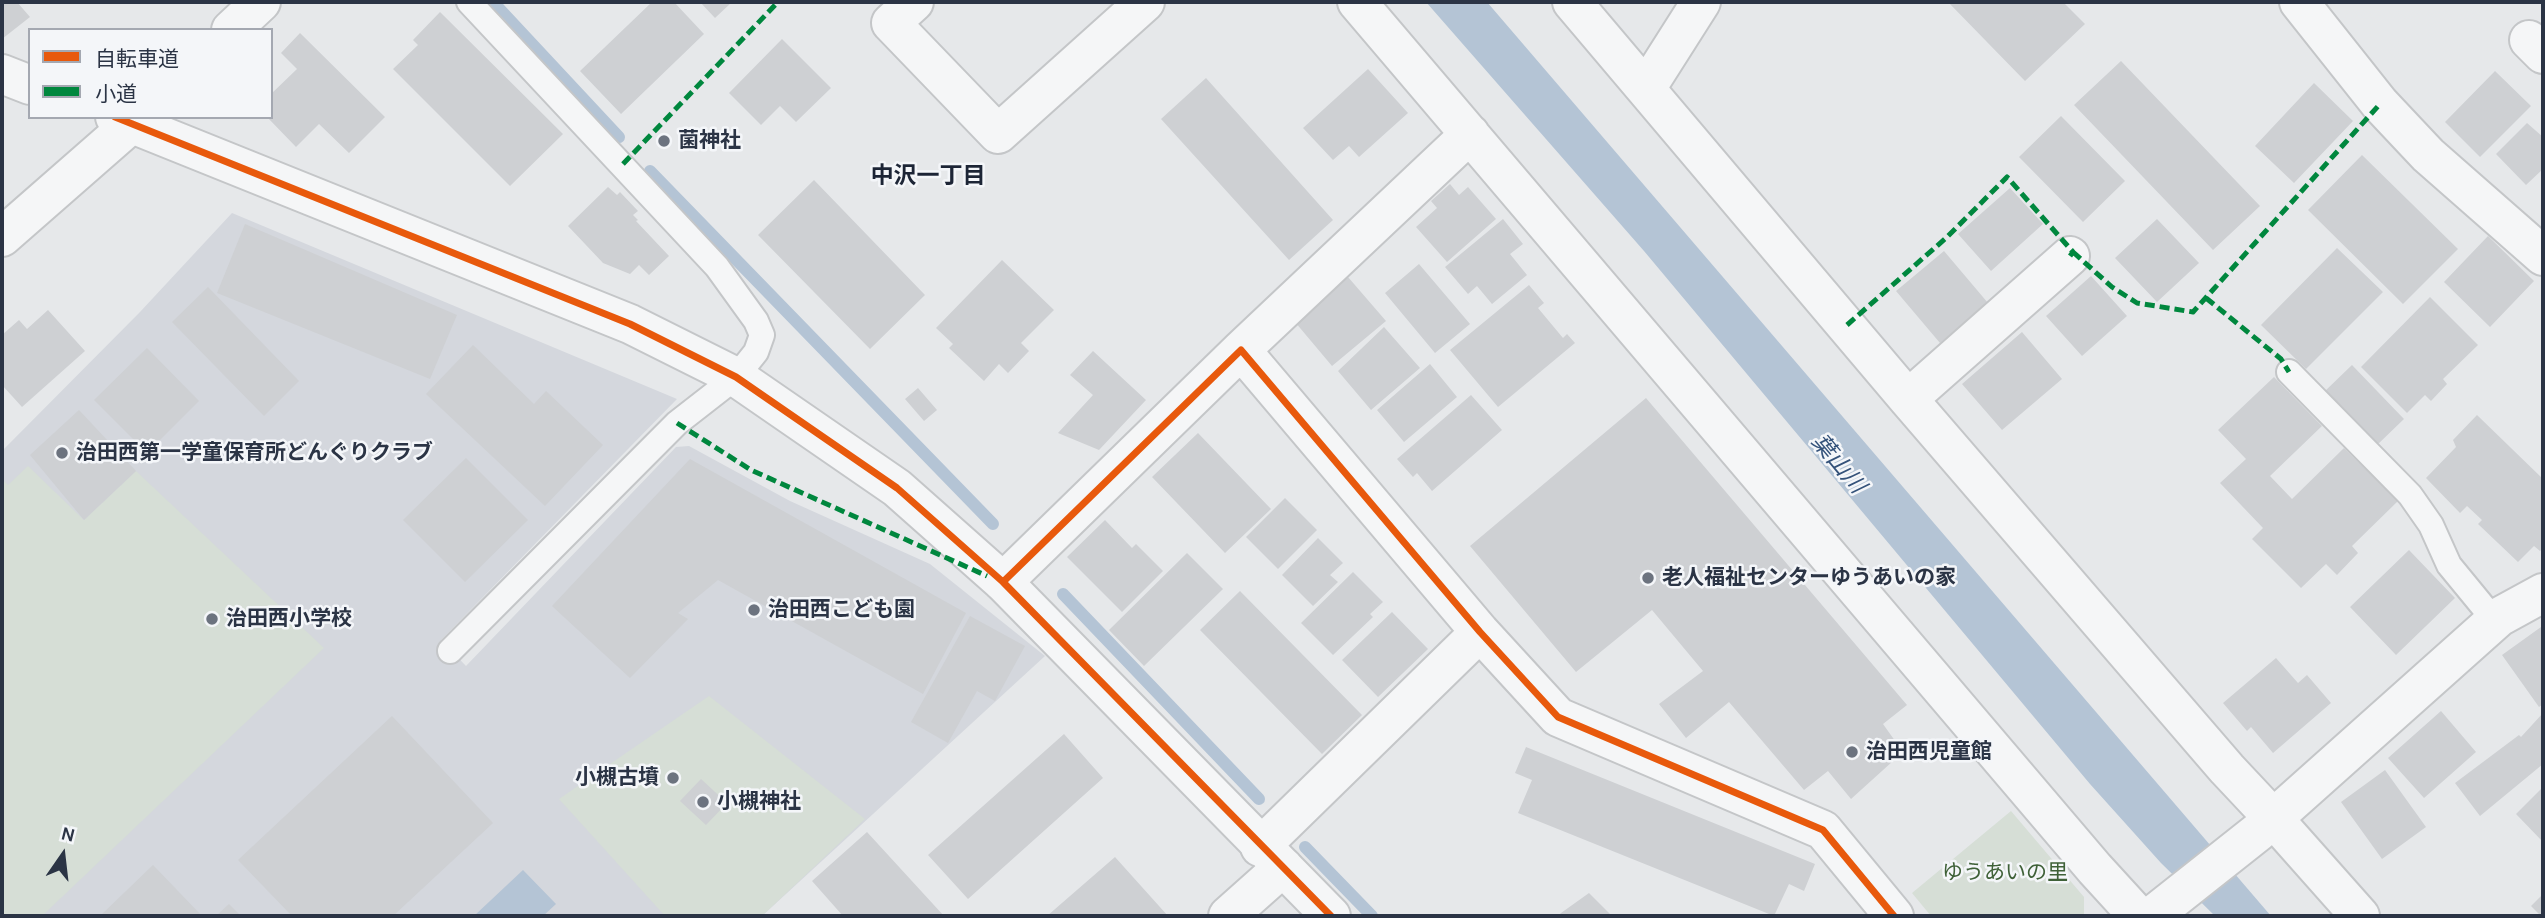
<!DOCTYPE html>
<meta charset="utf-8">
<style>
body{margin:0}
#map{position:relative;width:2545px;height:918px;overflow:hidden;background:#e6e8ea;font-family:Karla,"Noto Sans JP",sans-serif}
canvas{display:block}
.frame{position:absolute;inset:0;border:4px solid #2b3445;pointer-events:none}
.legend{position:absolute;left:28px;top:28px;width:245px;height:91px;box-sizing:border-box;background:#f4f6f9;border:2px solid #a4a8b1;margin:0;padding:9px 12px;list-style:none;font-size:21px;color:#2b3445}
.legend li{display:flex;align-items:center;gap:14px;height:35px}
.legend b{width:35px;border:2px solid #a4a8b1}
.north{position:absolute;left:28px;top:820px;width:70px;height:70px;-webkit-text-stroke:5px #f4f6f9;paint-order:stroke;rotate:14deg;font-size:19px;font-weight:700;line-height:28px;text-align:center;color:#2b3445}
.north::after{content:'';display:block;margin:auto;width:24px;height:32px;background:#2b3445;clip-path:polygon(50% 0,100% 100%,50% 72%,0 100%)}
</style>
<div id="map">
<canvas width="2545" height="918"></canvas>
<div class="frame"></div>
<ul class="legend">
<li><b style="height:9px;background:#e8590c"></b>自転車道</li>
<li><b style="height:9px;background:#00873e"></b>小道</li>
</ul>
<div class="north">N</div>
</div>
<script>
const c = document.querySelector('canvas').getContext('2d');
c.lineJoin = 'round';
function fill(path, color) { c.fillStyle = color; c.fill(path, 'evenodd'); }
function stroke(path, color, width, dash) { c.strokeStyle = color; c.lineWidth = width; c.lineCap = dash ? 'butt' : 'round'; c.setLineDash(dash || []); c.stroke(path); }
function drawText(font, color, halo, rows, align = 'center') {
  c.font = font + ' Karla,"Noto Sans JP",sans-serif'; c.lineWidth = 5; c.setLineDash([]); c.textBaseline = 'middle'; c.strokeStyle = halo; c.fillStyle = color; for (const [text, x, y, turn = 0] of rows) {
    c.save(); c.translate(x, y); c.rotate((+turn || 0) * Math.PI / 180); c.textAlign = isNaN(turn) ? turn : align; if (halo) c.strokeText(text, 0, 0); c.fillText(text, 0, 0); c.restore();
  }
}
fill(new Path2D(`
 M232,213l445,186 -236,241 25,26 210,-219 13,-1 101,55 140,63 115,92 -283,260h-760v-465l138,-139z`), '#d4d7dd');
fill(new Path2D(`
 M28,466l56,54 52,-49 188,177 -282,268h-40v-437l6,6z
 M709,696l156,123 -103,97h-97l-106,-117z
 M2011,811l73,86v19h-153l-19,-23z`), '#d6ded6');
fill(new Path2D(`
 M1426,2h61l784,914h-56l-54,-53 -71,-79 -446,-533z
 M523,870l33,34 -13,12h-69z`), '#b4c4d5');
stroke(new Path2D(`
 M493,2l126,135
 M650,171l343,353
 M1063,594l196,205
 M1305,847l67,69`), '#b4c4d5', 12);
fill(new Path2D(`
 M2,2h15l13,15 -28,22z
 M652,2h22l30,32 -83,80 -41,-43z
 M700,2h32l-17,16z
 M1948,2h115l22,22 -60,57z
 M440,12l123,122 -53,52 -117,-117 25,-24 -5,-5z
 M300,33l85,84 -36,36 -30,-29 -23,23 -29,-30h4v-23l26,-25 -16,-16z
 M782,39l49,49 -35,34 -16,-16 -19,19 -32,-32z
 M2121,61l139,145 -47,44 -139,-145z
 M1368,69l40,44 -49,44 -10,-11 -16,14 -30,-32z
 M2495,71l36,35 -51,51 -35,-35z
 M1206,78l127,142 -44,40 -128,-141z
 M2314,83l39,38 -59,62 -39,-37z
 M2061,116l64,65 -42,41 -64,-65z
 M2527,123l16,14v32l-17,16 -30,-31z
 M2362,155l96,94 -55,55 -95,-94z
 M814,180l111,115 -55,54 -112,-114z
 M1450,184l9,11 9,-8 28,32 -49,43 -31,-35 21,-19 -6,-7z
 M608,187l9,8 3,-3 18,19 -5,4 5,5 -2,1 33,35 -20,19 -10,-10 -9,9 -27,-11 -35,-37z
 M2010,188l33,36 -52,47 -33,-37z
 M1503,219l20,25 -13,10 17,21 -35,29 -15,-18 -9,8 -23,-27z
 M2157,219l42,44 -42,39 -42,-44z
 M245,224l212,91 -27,64 -213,-86z
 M2488,236l46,45 -44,46 -46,-45z
 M2337,248l46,44 -77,77 -45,-44z
 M1944,251l44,52 -48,40 -44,-52z
 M1002,260l52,50 -33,33 8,8 -21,22 -9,-9 -15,17 -35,-33 4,-4 -17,-16z
 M1419,264l51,60 -35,29 -50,-60z
 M2091,276l36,40 -45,40 -36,-40z
 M1348,277l38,44 -54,45 -37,-44z
 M1529,285l15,18 -6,5 25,30 4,-4 8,9 -77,64 -48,-57z
 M208,287l91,94 -35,35 -92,-94z
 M2430,297l48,48 -35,34 4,5 -16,17 -6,-6 -18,18 -46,-46z
 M48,310l37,41 -63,56 -20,-22v-50l17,-15 8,9z
 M1384,327l36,41 -49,42 -33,-39z
 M2022,332l40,47 -60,51 -40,-46z
 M473,345l61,59 12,-13 57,54 -58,61 -119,-112z
 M147,348l52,53 -52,52 -53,-53z
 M1093,351l53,49 -47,50 -41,-17 35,-38 -23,-20z
 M1430,364l27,33 -53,45 -27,-32z
 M2352,365l52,54 -28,27 -52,-54z
 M2274,377l48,49 -52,50 22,23 52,-51 54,53 -46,45 6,7 -21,22 -11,-11 -25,24 -49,-49 11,-11 -43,-45 26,-24 -28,-29z
 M918,388l19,22 -13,11 -19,-22z
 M1471,395l31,35 -70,61 -15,-18 -4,4 -16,-18z
 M1646,398l261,307 -24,19 20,28 -52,47 -23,-28 -24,19 -75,-88 -43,36 -27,-34 44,-33 -51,-61 -76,62 -106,-126z
 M79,410l57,61 -52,49 -54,-65z
 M2477,415l66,64v69l-3,3 -6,-5 -16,16 -40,-38 4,-4 -15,-14 -7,7 -34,-35 30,-31 -3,-7z
 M1198,433l73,76 -46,44 -73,-76z
 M466,458l62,62 -63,62 -62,-62z
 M690,459l276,154 -43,81 -205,-114 -40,33 10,6 -58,59 -78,-72z
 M1285,498l32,32 -39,39 -32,-32z
 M1105,520l27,28 4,-4 27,27 -41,41 -55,-55z
 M1318,538l25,25 -13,12 8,7 -25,24 -31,-31z
 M2409,550l46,48 -59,57 -46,-48z
 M1187,553l36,36 -79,77 -35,-36z
 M1353,572l30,30 -13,12 3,3 -40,38 -32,-32z
 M1240,591l122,124 -40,39 -122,-124z
 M1392,612l36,37 -50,48 -36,-37z
 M970,616l55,30 -30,55 -18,-10 -29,52 -37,-21z
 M2541,627l2,77 -4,3 -37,-52z
 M2276,658l22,25 9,-8 24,28 -58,50 -22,-26 -4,4 -24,-28z
 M2441,711l35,41 -52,46 -36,-40z
 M2543,713v51l-63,52 -25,-33 64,-48 2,2z
 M392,716l101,107 -100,93h-101l-54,-56z
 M1064,734l39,44 -135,121 -40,-44z
 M1526,747l289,117 -11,27 -15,-7 -15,32 -256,-103 14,-33 -17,-7z
 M2385,770l41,57 -44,32 -41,-57z
 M701,779l26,24 -21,22 -26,-24z
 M2543,787v55l-27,-28z
 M867,832l77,84h-101l-31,-35z
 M1115,857l53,59h-121z
 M153,865l49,51h-102z
 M1589,893l23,23h-54l3,-3z
 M2543,894v22h-2l-10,-10z
 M229,904l12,12h-25z`), '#ced0d3');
const service = new Path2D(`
 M2289,372l121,123 21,30 18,40 46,56
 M450,651l227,-228 59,-46 20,-25 6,-17 -6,-14 -39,-54 -248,-265`);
const minor = new Path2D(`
 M914,2l-23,21 107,111 147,-132
 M1357,2l738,867 43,47
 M1572,2l336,397 319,370 46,49
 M2299,2l81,102 48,51 115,101
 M2529,40l14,14
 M1647,87l54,-85
 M1241,350l229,-216
 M1908,399l162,-143
 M1003,582l238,-232 239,282 78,85 265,113 71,86
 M1260,847l220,-215
 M1228,916l55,-49`);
const tertiary = new Path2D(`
 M231,30l30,-28
 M2,74l28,11
 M115,117l515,207 106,53 161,111 106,94 328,334
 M2,237l137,-120
 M2273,818l87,98
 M2152,916l106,-84 241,-215 44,-24`);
stroke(service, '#c4c6c8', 28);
stroke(minor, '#c4c6c8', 42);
stroke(tertiary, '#c4c6c8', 42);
stroke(service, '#f5f6f7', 24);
stroke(minor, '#f5f6f7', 38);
stroke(tertiary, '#f5f6f7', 38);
stroke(new Path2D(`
 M623,164l155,-162
 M2073,252l39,35 25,16 56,9 187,-208
 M2206,298l75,61 8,13
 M1847,325l99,-87 61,-61 66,75 -3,4
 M677,423l74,47 236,106`), '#00873e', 5, [10, 5]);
stroke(new Path2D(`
 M115,117l515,207 106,53 161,111 106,94 328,334
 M1003,582l238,-232 239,282 78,85 265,113 71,86`), '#e8590c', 7);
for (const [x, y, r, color] of [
 [664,141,7,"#6c737f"],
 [62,453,7,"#6c737f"],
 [1648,578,7,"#6c737f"],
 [754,610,7,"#6c737f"],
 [212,619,7,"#6c737f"],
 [1852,752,7,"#6c737f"],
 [673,778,7,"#6c737f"],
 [703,802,7,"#6c737f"]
]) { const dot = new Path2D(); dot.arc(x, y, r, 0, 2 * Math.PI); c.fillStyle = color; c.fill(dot); stroke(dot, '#f4f6f9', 2.5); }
drawText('bold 21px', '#2b3445', '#f4f6f9', [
 ["菌神社",678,141],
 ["治田西第一学童保育所どんぐりクラブ",76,453],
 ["老人福祉センターゆうあいの家",1662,578],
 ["治田西こども園",768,610],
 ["治田西小学校",226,619],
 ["治田西児童館",1866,752],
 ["小槻古墳",659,778,"right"],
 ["小槻神社",717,802]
], 'left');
drawText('21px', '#3f6138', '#f4f6f9', [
 ["ゆうあいの里",2005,873]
]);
drawText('bold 23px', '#1d2536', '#f4f6f9', [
 ["中沢一丁目",928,176]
]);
drawText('italic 23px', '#34527a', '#f4f6f9', [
 ["葉山川",1838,464,50]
]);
</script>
